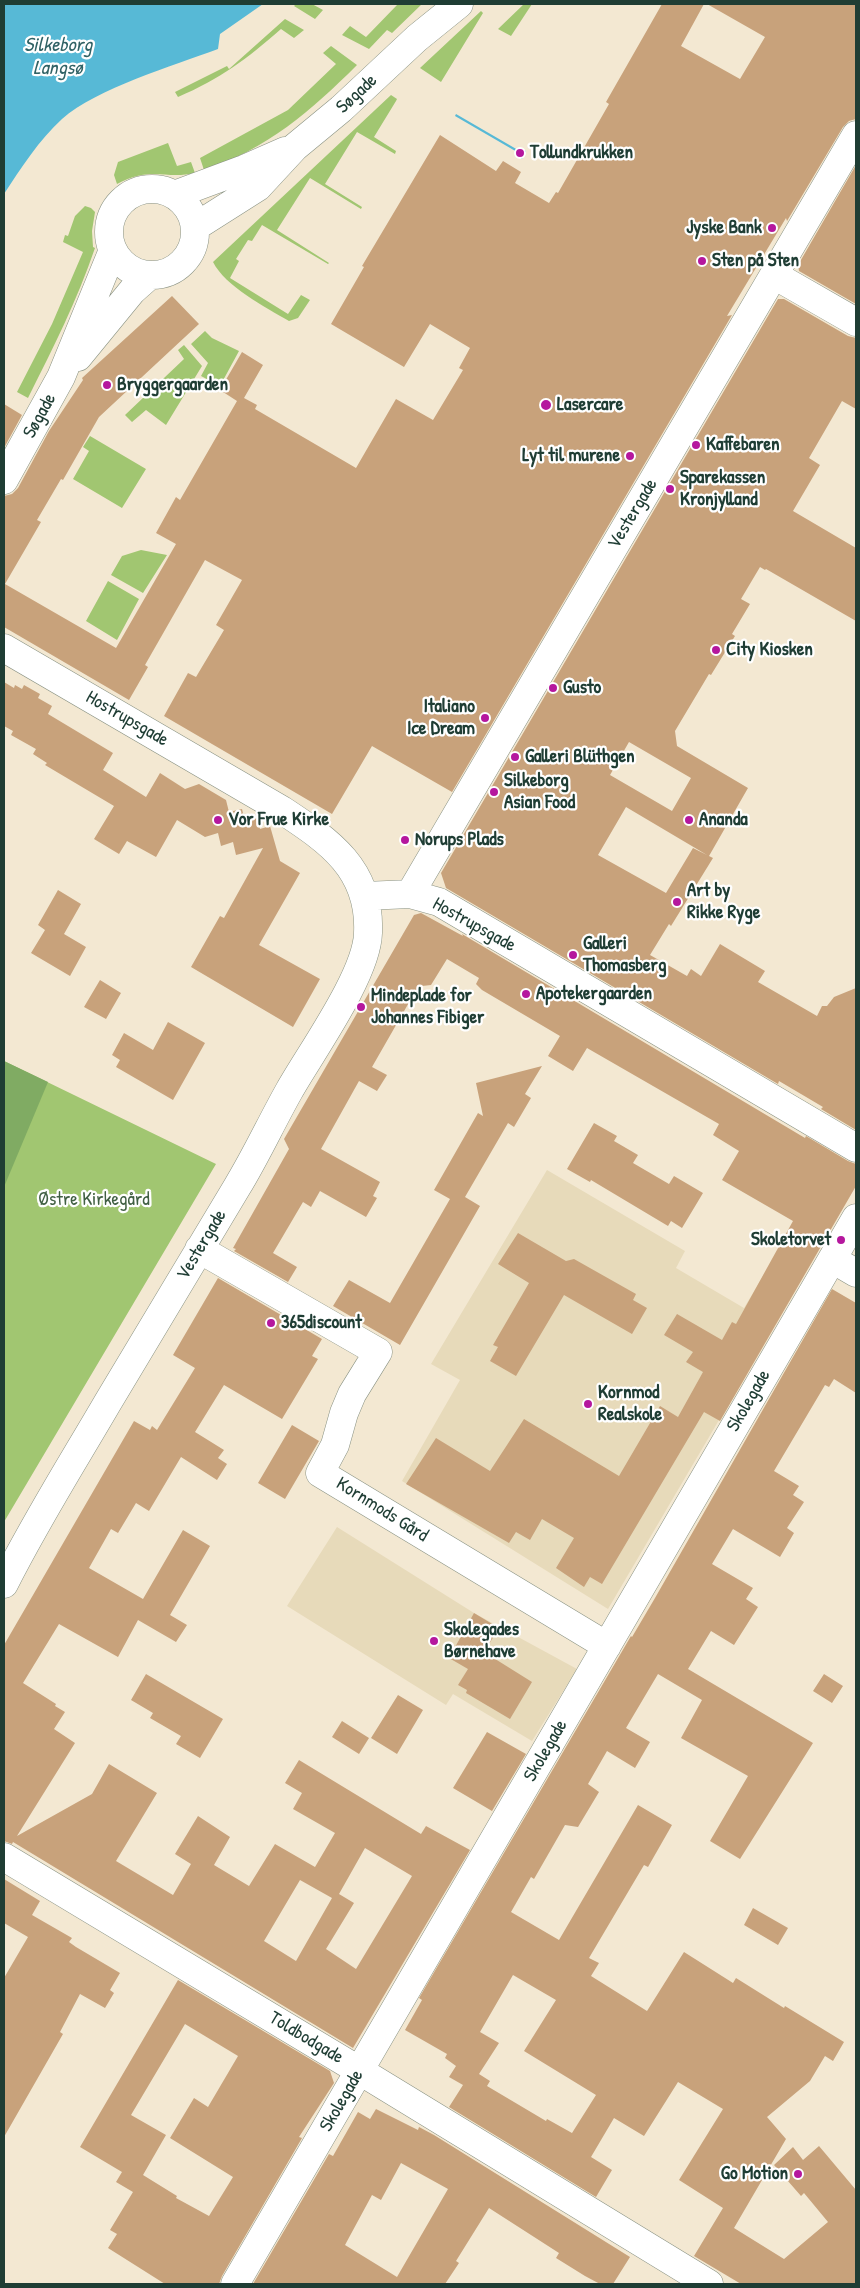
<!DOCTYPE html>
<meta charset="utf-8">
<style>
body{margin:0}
#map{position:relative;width:860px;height:2288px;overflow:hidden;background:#f3e8d2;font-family:"Patrick Hand",sans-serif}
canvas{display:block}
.frame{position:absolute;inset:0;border:5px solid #1f3d34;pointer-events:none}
</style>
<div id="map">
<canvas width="860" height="2288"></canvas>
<div class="frame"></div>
</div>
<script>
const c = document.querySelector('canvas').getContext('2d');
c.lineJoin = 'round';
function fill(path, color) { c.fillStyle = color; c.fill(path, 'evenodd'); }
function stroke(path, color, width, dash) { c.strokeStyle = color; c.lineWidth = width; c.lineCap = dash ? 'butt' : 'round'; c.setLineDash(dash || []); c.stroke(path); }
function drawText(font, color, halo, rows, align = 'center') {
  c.font = font + ' "Patrick Hand",sans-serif'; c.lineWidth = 4.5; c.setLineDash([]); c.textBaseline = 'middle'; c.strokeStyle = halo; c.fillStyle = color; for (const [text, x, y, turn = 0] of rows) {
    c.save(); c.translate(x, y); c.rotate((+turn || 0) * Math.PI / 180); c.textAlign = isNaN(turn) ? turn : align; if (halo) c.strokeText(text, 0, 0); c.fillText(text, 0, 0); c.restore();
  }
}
fill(new Path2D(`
 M547,1170l138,81 -9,17 68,40 22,-37v69l-158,269 -206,-128 58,-101 -29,-16z
 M337,1527l137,86 103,56 -45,72 -79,-47 -7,11 -159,-99z`), '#e7daba');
fill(new Path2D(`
 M296,4h16l11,6 -8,9 -21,-13z
 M398,4h24l-30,29 -5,-3 -18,19 -27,-14 8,-9 16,11z
 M524,4h8l-21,32 -13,-7z
 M481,11l2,2 -42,69 -21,-14z
 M285,19l19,11 -10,8 -13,-9c-34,30 -61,50 -103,68l-3,-5 52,-26 2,3z
 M331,46l26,19c-45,45 -91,85 -153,105l-4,-12 88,-48 48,-46 -13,-11z
 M391,95l6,4 -1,2 -22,36 22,14 -1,3 -38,-22 -32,52 37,23 -1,2 -51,-31 -33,52 52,33 -1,1 -66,-39 -10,16 -4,-1 -12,19 3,2 -9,17 58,36 13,-19 9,5 -12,18 -9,3c-24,-14 -64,-35 -76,-59z
 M168,143l9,23 14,-4 4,11c-31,7 -43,-8 -78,11l-3,-9 4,-13z
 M85,206l6,2 4,4 -3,19 1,16 2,1c-18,53 -42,100 -67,150l-11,-6 35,-68 31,-72 -20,-10 2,-7 3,1 7,-20z
 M205,331l7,7 27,13 -19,35 -19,-10 7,-13 -17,-19z
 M184,345l18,21 -36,59 -20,-15 -14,12 -7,-7 59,-56 -6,-9z
 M90,436l56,33 -24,39 -49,-29 16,-28 -6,-4z
 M141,550l26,5 -24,38 -32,-18 11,-19z
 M108,581l31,18 -22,41 -31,-19z
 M4,1061l212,103 -212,358z`), '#a1c671');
fill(new Path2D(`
 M4,1061l44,21 -44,105z`), '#80ab63');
fill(new Path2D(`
 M4,4h259l-43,30 -2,15c-45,17 -121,39 -156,70 -23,21 -41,49 -58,75z
 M456,114l62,36 2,-2 6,3 -4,8 -6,-4 1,-3 -62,-36z`), '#57b9d6');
fill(new Path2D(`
 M662,4h42l-23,42 59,33 25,-42 -58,-33h149v115l-7,2 -6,6 -56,94 -1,-3 -59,98 5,-1 -280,477 -80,-46 -40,68 -168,-98 24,-43 8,4 28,-47 -8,-5 26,-45 -37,-20 -60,105 3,2 -19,33 -125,-73v-131l8,-2 6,-6 31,-57 34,-51 -1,-2 90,-82 27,28 -100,93 -36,63 -2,-1 -24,41 4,2 -36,62 111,64 60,-104 -20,-11 20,-36 4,3 57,-99 -17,-11 22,-38 21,13 -19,33 13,7 -2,4 101,59 40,-69 37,21 30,-50 -4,-2 11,-20 -40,-24 -26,43 -73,-43 33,-57 -2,-1 78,-131 56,36 7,-10 18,11 -6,11 34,20 7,-11 2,1 51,-89 -3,-2z
 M856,165v139l-57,-33 -1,-6z
 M778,299h6l64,37 8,2v71l-14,-8 -33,57 11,7 -27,46 63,37v73l-90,-52 -1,1 -5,-3 -19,32 9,5 -18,30 3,2 -24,39 -2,-1 -34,57 2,15 71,42 -39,68 4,2 -42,68 -2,-2 -19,31 37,21 4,-7 10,7 19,-32 45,27 -7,11 59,34 5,-10h5l7,-9 22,-9v142l-35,-21 2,-2 -44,-26 -1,3 -332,-196 -5,-15zM629,742l62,36 -19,33 -62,-36zM626,807l81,48 -14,-7 -27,45 -68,-38z
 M4,404l18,11 -18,33z
 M4,682l10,6 1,-3 7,4 2,-4 16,9 -2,4 14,8 -4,8 65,39 -10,17 43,27 14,-24 25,16 14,-5 27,16 3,12 13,-3 3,12 12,-3 3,11 10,-3 10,35 20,12 -41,72 61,34 -27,48 -102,-60 29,-51 4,2 39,-70 -27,7 -3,-13 -12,4 -3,-13 -13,4 -28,-17 -21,37 -29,-16 -8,13 -25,-15 20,-33 -69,-41 2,-2 -14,-9 3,-5 -25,-14 2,-4 -9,-5z
 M58,890l23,14 -17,30 22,13 -16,29 -39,-23 14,-23 -7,-5z
 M421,913l42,23 -1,-2 343,204 1,-2 42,25 8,3v22l-136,235 -16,-9 -102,172 -12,-7 -6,10 -28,-19 18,-30 -32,-19 -12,21 -14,-8 -7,11 -103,-59 30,-46 54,33 34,-52 95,57 41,-70 18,11 25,-45 -17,-10 7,-10 -29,-17 13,-21 45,26 10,-18 4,2 57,-103 -71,-41 17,-29 -26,-16 6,-11 -132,-76 -14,23 -25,-15 12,-20 -78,-46 -6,-6 3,-6 -32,-19 -16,26 -9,1 -8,14 -3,-1 -39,68 15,8 -10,16 -18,-10 -38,68 59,33 -7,14 4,2 -11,19 -46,-26 -9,16 -8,-5 -30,51 24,14 -9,15 -54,-31 2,-2 -3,-1 56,-99 -5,-10 130,-224z
 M100,980l21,13 -15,26 -22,-12z
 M168,1022l37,21 -32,57 -57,-33 4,-7 -8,-5 12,-22 29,17z
 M542,1066l-17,28 6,4 -17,29 -6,-4 -43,74 15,9 -80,139 -67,-39 16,-26 41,23 60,-104 -16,-9 44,-77 5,3 -7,-33z
 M594,1123l23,13 -3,5 24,14 -5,8 36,21 5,-8 29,17 -21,35 -11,-7 -3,5 -77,-46 -1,2 -23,-13z
 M518,1233l48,28 8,-2 62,35 -3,6 14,8 -15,26 -68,-39 -48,81 -26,-15 8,-14 -5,-2 36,-62 -31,-19z
 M218,1278l104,61 -10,17 6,3 -36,60 -58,-34 -29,47 29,18 -6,8 9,6 -10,16 -36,-23 -32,54 -13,-8 -18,30 -7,-4 -22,39 54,31 40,-69 27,16 -40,69 17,10 -11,17 -38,-22 -20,37 -59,-33 -36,59 33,21 -1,2 10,6 -11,17 21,14 -58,93 75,-42 17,-30 48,29 -41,68 57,34 18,-31 -16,-10 23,-38 32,21 -16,28 35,21 26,-42 40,23 20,-34 -42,-24 9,-16 -17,-10 14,-23 122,74 5,-8 44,24 -117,198 -340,-206 -1,2 -8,-3v-196l130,-224 16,9 2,-4 5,4 38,-62 -22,-13zM365,1848l47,28 -56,93 -30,-20 28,-46 -15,-9zM300,1880l32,18 -36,63 -32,-20z
 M832,1289l24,14v90l-22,-14 -5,8 -4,-2 -51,86 25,15 -6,9 11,7 -17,26 7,5 -14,24 -47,-28 -21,35 41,24 -7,11 12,8 -24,38 -23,-14 -23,38 125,74 -73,116 -30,-18 38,-65 -67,-38 21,-38 -44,-26 -32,54 24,14 -15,26 -28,-17 -19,33 11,8 -21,35 -13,-2 -31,54 -3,-2 -20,35 48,28 79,-135 34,20 -24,42 -4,-2 -55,93 10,5 -8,13 56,35 37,-59 49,31 3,-5 48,30 1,-2 59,36 -11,19 -8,-5 -15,25 -43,36 19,22 -52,89 50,31 44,-37 -24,-29 -3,3 -27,-31 19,-18 10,13 16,-14 37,44v94h-115l-47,-28 29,-48 -44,-28 44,-71 -45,-27 -34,54 -30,-18 -23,39 21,13 -16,27 -147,-90 14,-22 -14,-8 7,-11 -11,-8 2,-4 -42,-24 17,-30 -3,-2 212,-362 1,1 23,-39zM513,1975l43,25 -32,51 72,44 -24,38 -25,-14 -1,2 -59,-35 3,-5 -11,-7 20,-31 -19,-11z
 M292,1425l27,16 -34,58 -27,-16z
 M474,1613l25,15 -15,24 48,30 -22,37 -44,-26 1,-3 -9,-5 10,-16 -19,-11z
 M146,1674l77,45 -23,39 -24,-14 5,-8 -31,-18 3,-5 -22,-13z
 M824,1674l19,12 -11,17 -19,-12z
 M398,1695l25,15 -26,44 -26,-16z
 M342,1721l27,17 -10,16 -27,-17z
 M487,1732l39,22 -34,57 -39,-23z
 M4,1879l36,22 -8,14 40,23 -3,4 7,5 44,26 -10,17 4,3 -9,15 -25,-14 -20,38 3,2 -59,103v-159l24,-41 -24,-14z
 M753,1908l35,20 -10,17 -34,-20z
 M178,1980l152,91 4,12 -35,54 3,1 -80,138 -3,8h-54l-57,-36 9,-14 -7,-4 23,-38 -17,-10 6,-10 -42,-25zM185,2024l53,32 -30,51 -14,-9 -24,40 63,39 -24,39 -33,-18 1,-2 -34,-21 23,-40 -35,-20z
 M376,2109l42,21 1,-3 15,8 196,122 -17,27h-13l-15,-8 -29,-18 3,-5 -70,-45 -33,53 3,2 -14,21h-192l76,-130 4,2 25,-44 12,7zM401,2163l47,26 -51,88 -52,-32 27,-50 9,5z`), '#c8a27b');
const minor = new Path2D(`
 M109 232a43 43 0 1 1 86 0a43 43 0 1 1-86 0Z
 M174,195l70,-26 41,-18
 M195,227l63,-40 37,-40 46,-38 76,-71 42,-34
 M774,275l82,47
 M78,357l54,-66 18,-16
 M4,480l57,-103 52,-127
 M4,648l278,162c47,31 89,59 86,123 -1,42 -57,119 -79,158 -18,32 -33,65 -52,96 -43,72 -86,143 -129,215 -35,60 -73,120 -104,182
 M410,894l446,-759
 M365,896l45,-2 29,8 417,246
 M199,1249l179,103 -26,42 -8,19 -9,32 -15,28 287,173
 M832,1259l24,14
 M4,1857l356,214 349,213
 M235,2284l621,-1066`);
stroke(minor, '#899283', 29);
stroke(minor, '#fff', 28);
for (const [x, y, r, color] of [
 [520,153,5,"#b5179e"],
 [772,228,5,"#b5179e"],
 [702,261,5,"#b5179e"],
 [107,385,5,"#b5179e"],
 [546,405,6,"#b5179e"],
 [696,445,5,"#b5179e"],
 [630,456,5,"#b5179e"],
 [670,489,5,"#b5179e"],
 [716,650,5,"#b5179e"],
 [553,688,5,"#b5179e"],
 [485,718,5,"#b5179e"],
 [515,757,5,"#b5179e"],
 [494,792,5,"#b5179e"],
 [218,820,5,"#b5179e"],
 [689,820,5,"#b5179e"],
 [405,840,5,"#b5179e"],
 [677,902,5,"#b5179e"],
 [573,955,5,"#b5179e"],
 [526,994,5,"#b5179e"],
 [361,1007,5,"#b5179e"],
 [841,1240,5,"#b5179e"],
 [271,1323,5,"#b5179e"],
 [588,1404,5,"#b5179e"],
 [434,1641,5,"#b5179e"],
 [798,2174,5,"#b5179e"]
]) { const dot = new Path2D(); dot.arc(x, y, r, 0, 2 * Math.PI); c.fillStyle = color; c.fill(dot); stroke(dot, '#fff', 2); }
drawText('19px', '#1f3d34', '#fff', [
 ["Søgade",357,94,-43],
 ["Søgade",40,416,-61],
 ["Vestergade",633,514,-59],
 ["Hostrupsgade",127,719,30],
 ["Hostrupsgade",474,925,29],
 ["Vestergade",202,1245,-59],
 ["Skolegade",749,1401,-60],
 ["Kornmods Gård",382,1510,32],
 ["Skolegade",546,1751,-60],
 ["Toldbodgade",306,2038,31],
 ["Skolegade",342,2101,-60]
]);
drawText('bold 19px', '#1f3d34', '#fff', [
 ["Tollundkrukken",530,153],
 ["Jyske Bank",762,228,"right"],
 ["Sten på Sten",712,261],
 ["Bryggergaarden",117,385],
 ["Lasercare",557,405],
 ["Kaffebaren",706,445],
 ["Lyt til murene",620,456,"right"],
 ["Sparekassen",680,478],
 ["Kronjylland",680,500],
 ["City Kiosken",726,650],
 ["Gusto",563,688],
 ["Italiano",475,707,"right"],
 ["Ice Dream",475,729,"right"],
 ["Galleri Blüthgen",525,757],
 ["Silkeborg",504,781],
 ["Asian Food",504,803],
 ["Vor Frue Kirke",228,820],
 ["Ananda",699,820],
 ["Norups Plads",415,840],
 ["Art by",687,891],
 ["Rikke Ryge",687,913],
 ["Galleri",583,944],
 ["Thomasberg",583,966],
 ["Apotekergaarden",536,994],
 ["Mindeplade for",371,996],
 ["Johannes Fibiger",371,1018],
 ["Skoletorvet",831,1240,"right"],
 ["365discount",281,1323],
 ["Kornmod",598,1393],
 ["Realskole",598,1415],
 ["Skolegades",444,1630],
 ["Børnehave",444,1652],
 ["Go Motion",788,2174,"right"]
], 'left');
drawText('19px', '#405f43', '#fff', [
 ["Østre Kirkegård",94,1200]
]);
drawText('italic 20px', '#306265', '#fff', [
 ["Silkeborg",58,46],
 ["Langsø",58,69]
]);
</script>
